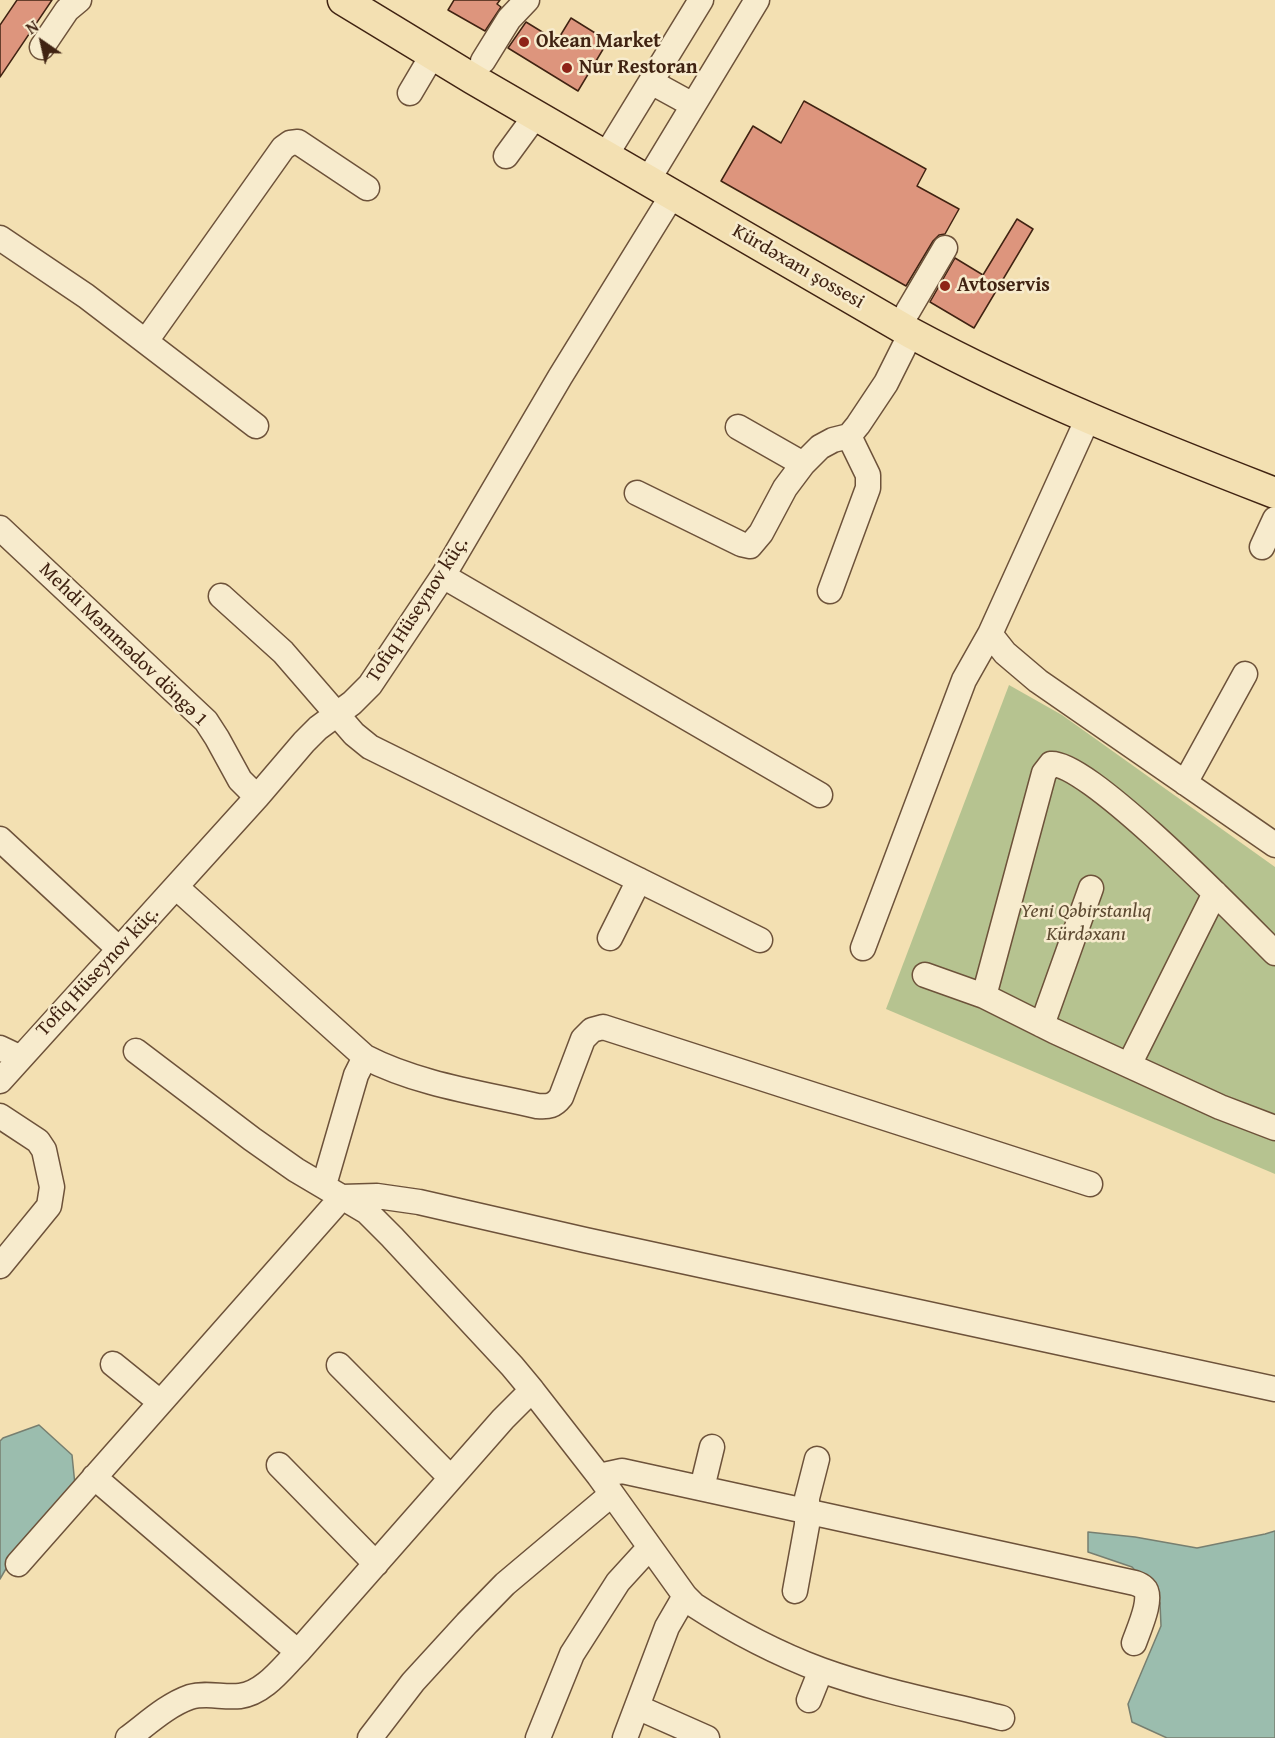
<!DOCTYPE html>
<meta charset="utf-8">
<style>
body{margin:0}
#map{position:relative;width:1275px;height:1738px;overflow:hidden;background:#f3e0b2;font-family:"Gentium Book Plus",serif}
canvas{display:block}
.north{position:absolute;left:12px;top:12px;width:60px;height:60px;-webkit-text-stroke:4px #f7ebcd;paint-order:stroke;rotate:326deg;font-size:16px;font-weight:700;line-height:24px;text-align:center;color:#402312}
.north::after{content:'';display:block;margin:auto;width:21px;height:27px;background:#402312;clip-path:polygon(50% 0,100% 100%,50% 72%,0 100%)}
</style>
<div id="map">
<canvas width="1275" height="1738"></canvas>
<div class="north">N</div>
</div>
<script>
const c = document.querySelector('canvas').getContext('2d');
c.lineJoin = 'round';
function fill(path, color) { c.fillStyle = color; c.fill(path, 'evenodd'); }
function stroke(path, color, width, dash) { c.strokeStyle = color; c.lineWidth = width; c.lineCap = dash ? 'butt' : 'round'; c.setLineDash(dash || []); c.stroke(path); }
function drawText(font, color, halo, rows, align = 'center') {
  c.font = font + ' "Gentium Book Plus",serif'; c.lineWidth = 5; c.setLineDash([]); c.textBaseline = 'middle'; c.strokeStyle = halo; c.fillStyle = color; for (const [text, x, y, turn = 0] of rows) {
    c.save(); c.translate(x, y); c.rotate((+turn || 0) * Math.PI / 180); c.textAlign = isNaN(turn) ? turn : align; if (halo) c.strokeText(text, 0, 0); c.fillText(text, 0, 0); c.restore();
  }
}
fill(new Path2D(`
 M1009,685l53,30 213,152v307l-389,-165z`), '#b6c390');
const water = new Path2D(`
 M39,1425l33,30 3,30 -61,70 -14,24v-138l3,-3z
 M1275,1531v207h-108l-35,-16 -4,-18 33,-78 -1,-23 -6,-13 -22,-23 -44,-15v-20l47,5 62,11 68,-14z`);
fill(water, '#9bbdae');
stroke(water, '#777f70', 1.5);
const building = new Path2D(`
 M17,0h35l-52,77v-52z
 M454,0h46l-3,4 4,3 -16,24 -37,-21z
 M571,18l37,23 -30,50 -70,-43 18,-26 31,19z
 M804,101l122,68 -9,17 42,23 -14,25 -6,1 -6,6 -27,45 -185,-105 32,-55 28,17z
 M1017,219l16,10 -59,99 -44,-26 25,-44 28,17z`);
fill(building, '#dd957d');
stroke(building, '#402312', 1.5);
const minor = new Path2D(`
 M42,47l25,-37 12,-10
 M483,61l26,-42 18,-19
 M651,82l42,23
 M410,93l23,-39
 M606,155l95,-155
 M506,156l30,-41
 M648,180l109,-180
 M0,238l86,58 170,130
 M908,311l37,-63
 M146,341l137,-193 7,-5 8,-1 69,46
 M1088,418l-98,216 15,19 33,28 237,164
 M738,427l65,37
 M637,493l104,51 9,2 11,-13 24,-45 18,-24 17,-17 13,-7 16,-4 9,-11 28,-42 25,-50
 M0,528l206,193 11,17 23,42 17,17
 M1262,547l13,-28
 M443,576l377,219
 M830,591l38,-103v-13l-19,-39
 M221,596l62,56 71,82 16,13 390,193
 M1185,783l60,-109
 M0,839l119,110
 M176,887l189,170c52,27 115,36 172,49 12,1 17,0 24,-9l22,-58 9,-9 11,-3 487,157
 M610,938l29,-58
 M863,948l101,-268 26,-46
 M925,975l59,21 70,35 166,76 55,21
 M984,996l60,-223 7,-9c36,-4 192,157 224,189
 M1042,1025l49,-137
 M0,1048l19,9
 M136,1051l116,88 44,31 71,42 25,25 120,129 20,24 67,86 86,120 9,9c40,26 82,48 127,65 58,21 121,33 181,48
 M1129,1065l86,-172
 M0,1081l257,-284 47,-55 14,-14 34,-25 18,-18 73,-109 117,-199 113,-183
 M0,1116l38,25 6,9 8,37 -3,19 -49,60
 M324,1185l32,-110 9,-18
 M113,1364l47,38
 M339,1365l112,113
 M279,1465l97,99
 M599,1476l23,-5 513,112c3,1 6,2 9,5 10,9 -6,43 -10,55
 M94,1477l204,175
 M702,1488l10,-41
 M18,1564l324,-367 35,-1 42,6 166,38 690,149
 M795,1591l12,-66v-27l10,-39
 M809,1700l12,-30
 M637,1707l70,31
 M128,1738c19,-14 39,-33 62,-41 17,-5 33,1 50,-1 24,-3 42,-28 58,-44l205,-233 29,-29
 M370,1738l43,-56 54,-59 38,-39 107,-90
 M538,1738l34,-84 46,-72 31,-34
 M625,1738l42,-111 18,-31`);
const major = new Path2D(`
 M343,0l130,79 438,254c117,63 240,112 364,160`);
stroke(minor, '#6d523a', 27);
stroke(major, '#402312', 33);
stroke(minor, '#f7ebcd', 24);
stroke(major, '#f3e0b2', 30);
for (const [x, y, r, color] of [
 [524,42,6,"#8f2418"],
 [567,68,6,"#8f2418"],
 [945,286,6,"#8f2418"]
]) { const dot = new Path2D(); dot.arc(x, y, r, 0, 2 * Math.PI); c.fillStyle = color; c.fill(dot); stroke(dot, '#f7ebcd', 2); }
drawText('bold 20px', '#402312', '#f7ebcd', [
 ["Okean Market",536,42],
 ["Nur Restoran",579,68],
 ["Avtoservis",957,286]
], 'left');
drawText('20px', '#402312', '#f7ebcd', [
 ["Kürdəxanı şossesi",798,267,30],
 ["Tofiq Hüseynov küç.",418,610,-57],
 ["Mehdi Məmmədov döngə 1",123,645,44],
 ["Tofiq Hüseynov küç.",98,972,-47]
]);
drawText('italic 20px', '#5e4b32', '#f7ebcd', [
 ["Yeni Qəbirstanlıq",1086,912],
 ["Kürdəxanı",1086,935]
]);
</script>
